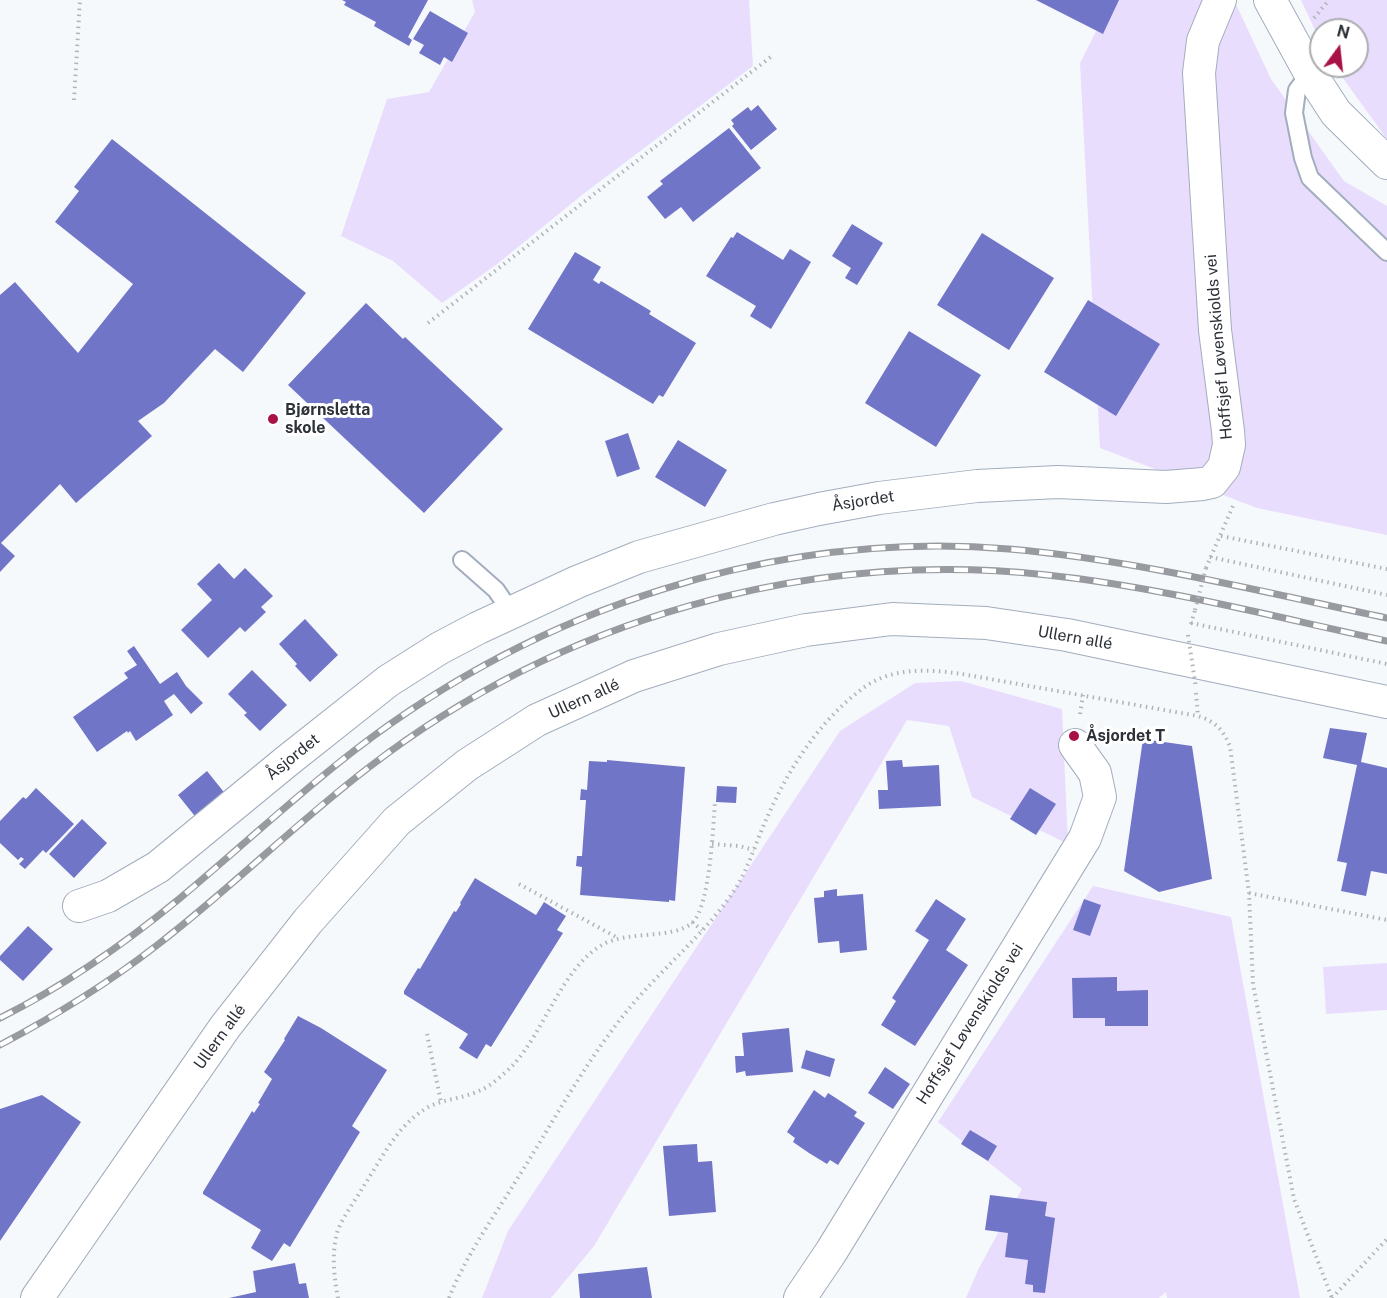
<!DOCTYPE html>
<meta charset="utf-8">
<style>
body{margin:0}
#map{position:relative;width:1387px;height:1298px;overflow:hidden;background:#f6f9fc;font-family:"Public Sans",sans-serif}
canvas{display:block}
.north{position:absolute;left:1309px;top:18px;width:60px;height:60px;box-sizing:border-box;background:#fff;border:2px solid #abadaf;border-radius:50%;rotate:15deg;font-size:16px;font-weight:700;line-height:24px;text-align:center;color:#2d3138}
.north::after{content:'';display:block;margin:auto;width:21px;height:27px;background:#a71145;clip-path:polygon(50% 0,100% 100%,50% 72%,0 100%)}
</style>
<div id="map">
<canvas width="1387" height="1298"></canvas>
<div class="north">N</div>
</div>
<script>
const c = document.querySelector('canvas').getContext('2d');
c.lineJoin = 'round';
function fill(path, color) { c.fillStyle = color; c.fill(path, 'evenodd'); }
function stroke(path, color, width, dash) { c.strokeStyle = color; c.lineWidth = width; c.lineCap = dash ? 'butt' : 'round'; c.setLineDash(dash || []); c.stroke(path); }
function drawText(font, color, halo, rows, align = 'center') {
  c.font = font + ' "Public Sans",sans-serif'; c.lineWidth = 6; c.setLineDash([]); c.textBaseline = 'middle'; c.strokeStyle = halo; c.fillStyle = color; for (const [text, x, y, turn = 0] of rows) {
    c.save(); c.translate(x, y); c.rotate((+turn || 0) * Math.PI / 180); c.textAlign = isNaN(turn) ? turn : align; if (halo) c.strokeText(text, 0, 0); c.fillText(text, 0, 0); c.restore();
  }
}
fill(new Path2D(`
 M472,0h277l4,66 -171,129 -86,70 -54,38 -49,-42 -52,-25 46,-137 42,-7 46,-80z
 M1112,0h122l37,79 73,102 43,25v329l-130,-27 -157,-60 -20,-385z
 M1301,0h86v139l-53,-73h23v-36h-36v13z
 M961,681l101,28 6,135 -96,-47 -23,-71 -42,-6 -313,526 -43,52h-69l26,-67 332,-500 75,-48z
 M1093,886l138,31 69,381h-133l-1,-6 -7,6h-193l13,-30 43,-79 -84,-67z
 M1387,963v47l-61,4 -3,-47z`), '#e9ddfe');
fill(new Path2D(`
 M342,0h86l-20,37 4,3 -3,6 -35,-20 2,-4 -32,-17 2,-3z
 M1036,0h83l-16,34z
 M430,11l38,22 -16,29 -8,-5 -4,8 -21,-12 5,-8 -11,-6z
 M758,105l19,24 -26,21 -19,-24 2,-2 -3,-4 17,-13 3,4z
 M729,128l32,40 -68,54 -12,-15 -16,12 -18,-22 16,-13 -3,-3z
 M112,139l194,154 -63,79 -28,-23 -51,54 -26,18 14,15 -76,67 -16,-19 -59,59 14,13 -15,16v-277l15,-13 63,71 55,-69 -78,-62 24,-31 -5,-4z
 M852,224l31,19 -26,42 -12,-7 6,-10 -19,-12z
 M737,232l46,28 7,-11 21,13 -40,67 -21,-13 6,-10 -50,-30 25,-39 2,1z
 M982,233l72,45 -45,72 -72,-45z
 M575,252l26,15 -8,13 6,4 2,-3 50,30 -2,3 47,29 -33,54 -4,-2 -6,9 -125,-75z
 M1088,300l72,44 -44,72 -72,-44z
 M366,303l37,36 2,-2 98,92 -79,84 -136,-128z
 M909,331l72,44 -45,72 -71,-44z
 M628,433l12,36 -23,8 -12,-36z
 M678,440l49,30 -22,37 -50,-30z
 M219,563l15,16 11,-11 28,28 -12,11 5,5 -21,20 -5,-5 -32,31 -27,-28 31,-30 -15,-16z
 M305,619l33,36 -28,27 -15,-16 2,-2 -18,-20z
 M134,646l26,38 17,-12 9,14 17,17 -12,11 -17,-20 -10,7 9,14 -37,26 -6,-10 -2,2 -1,-2 -30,21 -24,-35 55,-39 -4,-5 13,-8 -10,-14z
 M252,670l35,35 -27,26 -16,-16 3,-2 -19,-19z
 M1330,728l37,5 -6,29 26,6v106l-16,-3 -5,25 -25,-5 6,-28 -10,-2 20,-96 -34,-7z
 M1143,739l49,7 20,133 -53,13 -35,-21z
 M607,760l78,7 -10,134 -6,-1v2l-89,-7 2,-28 -6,-1 1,-10h5l4,-56h-6l1,-11 6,1 2,-29 18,1z
 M902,760l1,7 36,-2 2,41 -62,3 -1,-19h10l-2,-29z
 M207,771l20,25 -29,24 -20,-25z
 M717,786l20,1 -1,16 -20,-1z
 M36,788l38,36 -28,29 -3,-3 -18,19 -6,-5 5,-5 -3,-2 -3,3 -18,-17v-22l23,-24 3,2z
 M1030,788l26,16 -20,31 -26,-16z
 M82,819l25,24 -33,35 -25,-24z
 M475,878l61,37 8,-13 22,14 -9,14 6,3 -72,114 -5,-3 -9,15 -18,-11 9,-14 -64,-40v-3l14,-23 2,1 34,-58 2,1 5,-8 -1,-1z
 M837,889v7l26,-2 4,56 -27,3 -1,-12 -21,2 -4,-45 10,-1v-6z
 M936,899l30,20 -20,31 22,15 -53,81 -34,-21 15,-24 -4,-3 37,-58 -14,-9z
 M1084,899l17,6 -11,31 -17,-6z
 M28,926l25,23 -30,32 -23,-21v-4z
 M1117,977v14l31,-1v36h-43v-8h-32l-1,-40z
 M298,1016l23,12 66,42 -35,56 8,6 -70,115 -6,-4 -12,18 -21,-13 10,-18 -58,-36v-2l49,-81 2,2 6,-9 -2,-1 14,-24 -8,-7 21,-32 -1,-1z
 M789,1028l4,44 -47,4 -1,-5 -9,2 -1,-17h9l-2,-23z
 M806,1050l29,9 -5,18 -29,-9z
 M885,1067l25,17 -17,25 -25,-16z
 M814,1090l11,8 3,-5 14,9 15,10 -3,4 11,7 -27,42 -8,-5 -3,4 -18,-11 -16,-11 2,-4 -8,-6z
 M42,1095l39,27 -81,119v-132z
 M970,1130l27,16 -9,15 -27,-17z
 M697,1144l1,18 14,-1 4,51 -47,4 -6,-70z
 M990,1195l57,7 -2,14 10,2 -10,75 -12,-1v-7l-8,-1 3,-24 -23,-3 3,-24 -23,-3z
 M295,1263l4,21 7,-1 3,15h-80l27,-6 -3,-21z
 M647,1267l5,31h-72l-2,-24z`), '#7175c7');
const lane = new Path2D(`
 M1310,73l-13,17 -3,23 9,45 7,20 77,74
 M462,560l34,30 15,22`);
const street = new Path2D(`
 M1270,0l40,73 26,40 51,50
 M79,906l29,-10 50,-29 129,-106 101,-80 52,-33 38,-20 99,-46 62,-25 135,-38 45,-10 60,-11 98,-12 81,-4 108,5 37,-3 9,-2 12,-15 5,-22 -1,-14 -13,-101 -16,-257 4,-32 17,-41
 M37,1298l188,-271 83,-106 89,-100 70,-56 70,-45 97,-44 85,-27 87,-19 86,-11 94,4 81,12 320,67
 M800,1298l31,-46 254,-414 15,-41 -5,-24 -20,-28`);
stroke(lane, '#a2adbd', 20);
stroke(street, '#a2adbd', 34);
stroke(new Path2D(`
 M1314,18l15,-18
 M74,100l6,-100
 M428,323l344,-267
 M1221,536l166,33
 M1210,557l177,38
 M1206,568l27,-62
 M1191,623l196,41
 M1191,624l4,-14
 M1196,693l2,23
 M1080,714l3,-19
 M712,844l27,2 15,4
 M519,884l99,54
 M1249,893l138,27
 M692,922l10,8
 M427,1034l14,68
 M338,1298c-4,-21 -7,-46 0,-68 6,-15 17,-29 25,-43 18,-27 33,-60 62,-78 16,-10 38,-10 56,-19 11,-5 23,-16 32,-25 31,-33 49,-97 89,-120 25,-15 72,-5 91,-23 17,-18 20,-94 22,-120
 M449,1298c17,-43 46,-83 70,-122 36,-57 69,-119 113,-171 32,-38 71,-70 100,-111 16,-23 23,-50 34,-74 21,-49 53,-99 96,-131 28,-22 67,-20 100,-15l236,42c17,5 25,14 32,30l19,147 4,91 41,215 38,99
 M1332,1298l55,-59`), '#b0b3b7', 4, [1.5, 4.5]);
stroke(lane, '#fff', 16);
stroke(street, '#fff', 32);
const rail = new Path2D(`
 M0,1018c64,-32 123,-73 179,-119 59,-49 115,-102 176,-149 184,-142 420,-220 654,-201 128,11 253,43 378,69
 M0,1045c55,-29 107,-61 156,-99 73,-56 139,-122 212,-178 193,-149 437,-219 679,-193 114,12 228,42 340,66`);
stroke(rail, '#979ba0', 7);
stroke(rail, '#fff', 4.5, [14]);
stroke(new Path2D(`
 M1195,610l11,-42
 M1188,635l8,53`), '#b0b3b7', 4, [1.5, 4.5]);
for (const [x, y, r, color] of [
 [273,419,6,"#a71145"],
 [1074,736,6,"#a71145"]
]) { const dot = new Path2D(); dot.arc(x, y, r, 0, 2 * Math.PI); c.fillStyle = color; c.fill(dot); stroke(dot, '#fff', 2); }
drawText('16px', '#2d3138', '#fff', [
 ["Hoffsjef Løvenskiolds vei",1219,347,-95],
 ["Åsjordet",863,501,-9],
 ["Ullern allé",1075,638,10],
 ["Ullern allé",584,699,-24],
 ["Åsjordet",293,757,-39],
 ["Hoffsjef Løvenskiolds vei",970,1024,-58],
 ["Ullern allé",220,1037,-54]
]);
drawText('bold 16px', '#2d3138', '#fff', [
 ["Bjørnsletta",285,410],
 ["skole",285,428],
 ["Åsjordet T",1086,736]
], 'left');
</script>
